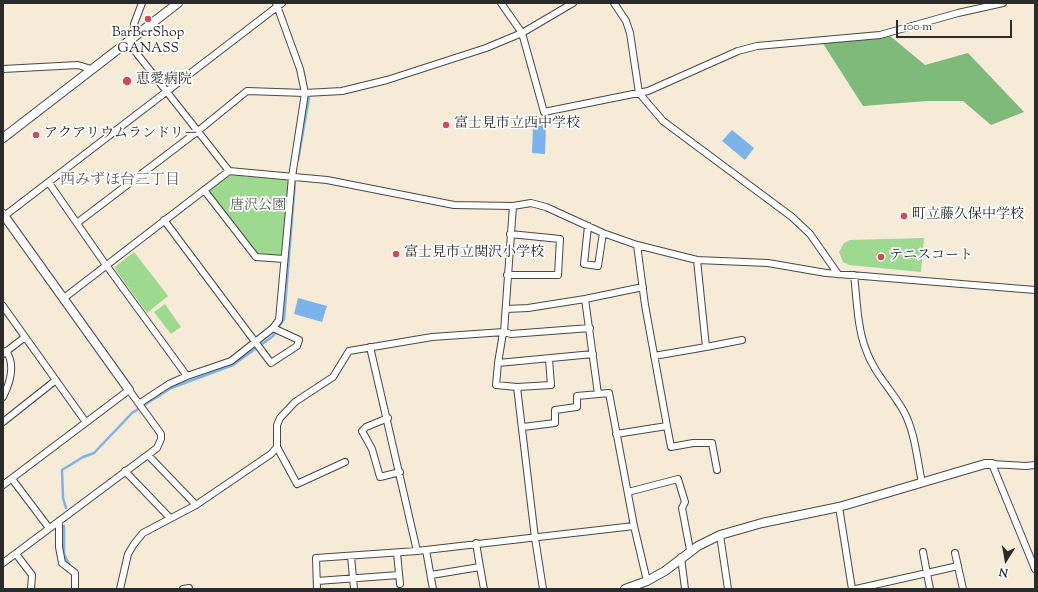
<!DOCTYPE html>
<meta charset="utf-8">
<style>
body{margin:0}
#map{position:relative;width:1038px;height:592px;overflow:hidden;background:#f5ebd7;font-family:"Sorts Mill Goudy",serif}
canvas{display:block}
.frame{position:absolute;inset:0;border:4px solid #2b2b2b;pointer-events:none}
.north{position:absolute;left:986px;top:540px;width:40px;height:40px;-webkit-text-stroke:3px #fff;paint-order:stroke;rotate:191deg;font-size:11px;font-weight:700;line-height:16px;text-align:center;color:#2b2b2b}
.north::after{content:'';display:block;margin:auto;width:14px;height:18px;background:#2b2b2b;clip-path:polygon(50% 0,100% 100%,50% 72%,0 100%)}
.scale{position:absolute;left:896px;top:20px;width:116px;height:18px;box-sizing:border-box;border:2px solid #2b2b2b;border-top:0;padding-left:5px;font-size:12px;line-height:14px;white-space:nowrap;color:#2b2b2b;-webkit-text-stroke:3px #fff;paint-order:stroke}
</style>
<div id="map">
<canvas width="1038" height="592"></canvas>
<div class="frame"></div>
<div class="north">N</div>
<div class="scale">100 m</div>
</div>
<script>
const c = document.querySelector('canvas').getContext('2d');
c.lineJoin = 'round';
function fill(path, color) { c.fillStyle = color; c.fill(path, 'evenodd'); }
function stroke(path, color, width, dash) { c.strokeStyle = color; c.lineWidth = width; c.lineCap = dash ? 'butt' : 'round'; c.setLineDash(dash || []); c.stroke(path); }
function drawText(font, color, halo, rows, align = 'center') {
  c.font = font + ' "Sorts Mill Goudy","Noto Serif JP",serif'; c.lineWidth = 3.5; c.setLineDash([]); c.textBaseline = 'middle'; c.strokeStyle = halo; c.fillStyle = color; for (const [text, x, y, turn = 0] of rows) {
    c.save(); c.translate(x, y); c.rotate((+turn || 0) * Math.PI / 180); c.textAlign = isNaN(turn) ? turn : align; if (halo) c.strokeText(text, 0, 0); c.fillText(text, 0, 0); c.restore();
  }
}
fill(new Path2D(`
 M231,175l56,5 2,3 -6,73 -26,-3 -48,-60v-4z
 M924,238l-3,34 -72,-7 -6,-3 -4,-10 5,-9 6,-3z
 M134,252l34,44 -21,17 -32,-44 1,-3z
 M165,304l16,23 -10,7 -17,-22z`), '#9dda8f');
fill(new Path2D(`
 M889,35l36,30 43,-12 56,59 -33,13 -28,-24h-36l-64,5 -41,-64z`), '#7eba7a');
fill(new Path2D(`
 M533,125h13l-1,29 -13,-1z
 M732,130l22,18 -9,12 -23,-19z
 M298,298l29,8 -5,16 -28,-8z`), '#7bb3eb');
stroke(new Path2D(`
 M298,160l11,-62
 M66,508l-3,-10 -1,-28 21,-13 11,-4 38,-40 39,-25 62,-23 40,-29 11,-17 12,-150
 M64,526v28l6,12`), '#7bb3eb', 2.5);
const minor = new Path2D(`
 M501,3l21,30 22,79 104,-21 90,-40 19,-5 123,-11 78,-22 45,-10
 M614,3l12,18 4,12 9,60 24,28 129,96 18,17 28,40
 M135,35l-1,-11 8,-21
 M127,41l102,130
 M3,69l75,-4 13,4
 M49,183l52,75 86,118
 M204,190l52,67 28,2
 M3,217l279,-214
 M164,220l107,143 26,-17 2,-6 -26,-12
 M77,223l121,-92 49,-40 58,2 37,-2 45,-11 99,-32 36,-15 51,-30
 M588,226l-4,38 14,2 5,-33
 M507,275h51l2,-36 -50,-5
 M854,275c3,24 3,52 12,75 8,23 25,39 37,60 12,21 14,49 19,73
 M64,298l165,-127 98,9 127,25 59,1 18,-3 15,4 57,26 34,12 60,15 71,3 58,10 209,17
 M585,299l58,-12
 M3,306l82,115
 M506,309l22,-1 57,-9 13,95
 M504,332l7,2 79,-6
 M503,333l-5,30 95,-9
 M370,347l47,204
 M706,347l36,-7
 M3,354l22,-17
 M654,356l52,-9 -9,-87
 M498,363l-2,22 21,2 34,-2 -2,-26
 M517,387l18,151 8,51
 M3,397c7,-14 13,-32 3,-46
 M140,403l29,-19 18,-8 44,-15 42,-33 6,-8 13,-143 13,-84 -5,-24 -24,-66
 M388,418l-22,9 -4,4 10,18 8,28 20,-5
 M3,422l53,-42
 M667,426l4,21 22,-4h19l5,27
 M523,427l32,-4v-13l22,-3v-11l32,-3 25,133 13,55
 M616,434l51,-8 -22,-121 -8,-60
 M277,447l20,37 48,-22
 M148,455l48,50
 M1035,465l-9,1 -34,-2 43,105
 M125,471l45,47
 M12,479l37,49
 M3,485l126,-95 32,44v5l-4,9 -154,115
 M628,492l50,-13 7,23 -3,6 8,42
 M839,507l13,82
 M59,521v26l3,16 13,10v16
 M720,535l8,54
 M476,543l4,24
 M426,550l7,39
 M923,552l7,37
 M397,553l3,31
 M955,553l8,36
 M16,554l16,21 -1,14
 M351,556l3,33
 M681,557l4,32
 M431,575l49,-8 4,22
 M317,581l82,-6
 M120,589l8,-35 6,-10 9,-11 53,-28 75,-51 6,-7v-22l3,-7 15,-16 38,-25 16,-26 83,-14 72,-5 9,-126
 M183,589l6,-1
 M317,589l-1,-31 101,-7 217,-25
 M856,589l102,-23`);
const tertiary = new Path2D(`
 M3,138l175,-135
 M3,214l126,176
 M625,589l22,-8 18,-10 33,-25 22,-11 42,-12 77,-16 146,-43h7`);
stroke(minor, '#494845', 8);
stroke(tertiary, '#494845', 10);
stroke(minor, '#fff', 6);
stroke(tertiary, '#fff', 8);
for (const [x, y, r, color] of [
 [148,19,4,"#d1495b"],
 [127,81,5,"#d1495b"],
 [446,125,4,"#d1495b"],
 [36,135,4,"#d1495b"],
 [904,216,4,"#d1495b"],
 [396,254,4,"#d1495b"],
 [881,257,4,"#d1495b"]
]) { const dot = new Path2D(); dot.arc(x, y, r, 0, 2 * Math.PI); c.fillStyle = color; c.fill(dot); stroke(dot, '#fff', 1.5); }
drawText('14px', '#2b2b2b', '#fff', [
 ["BarBerShop",148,34,"center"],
 ["GANASS",148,50,"center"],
 ["恵愛病院",136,81],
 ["富士見市立西中学校",454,125],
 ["アクアリウムランドリー",44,135],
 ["町立藤久保中学校",912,216],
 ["富士見市立関沢小学校",404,254],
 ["テニスコート",889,257]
], 'left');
drawText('14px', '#4d6049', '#fff', [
 ["唐沢公園",258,207]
]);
drawText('15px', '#655762', '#fff', [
 ["西みずほ台三丁目",120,181]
]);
</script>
